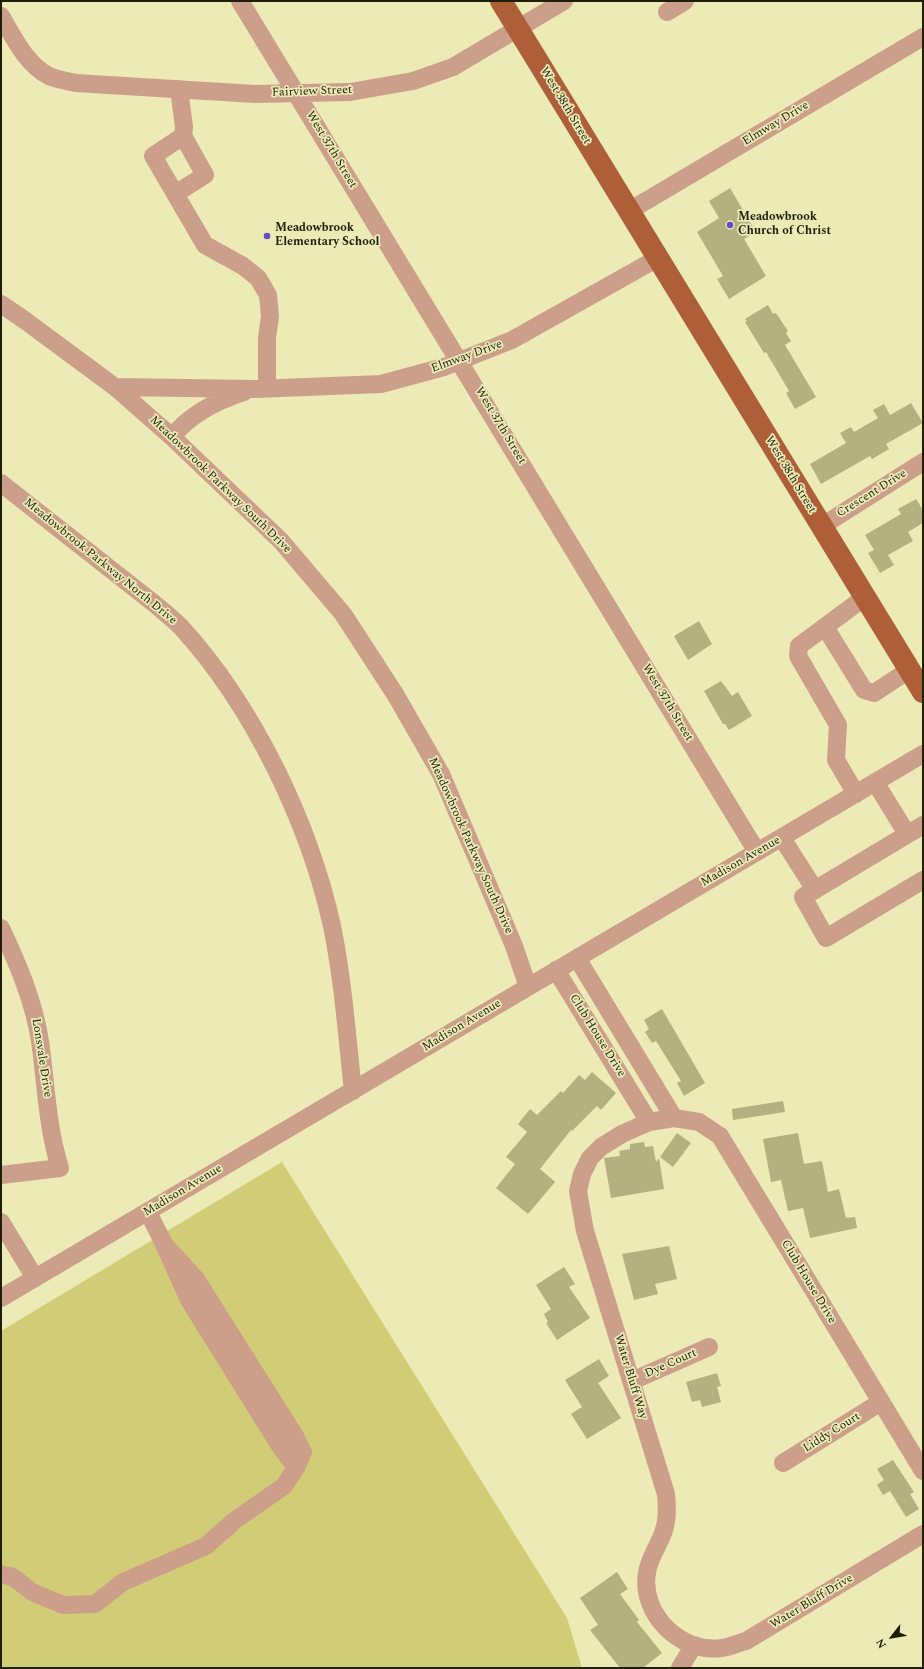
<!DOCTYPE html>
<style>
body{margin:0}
#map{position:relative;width:924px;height:1669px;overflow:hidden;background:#eceab5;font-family:Spectral,serif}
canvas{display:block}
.frame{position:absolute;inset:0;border:2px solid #1f1e0a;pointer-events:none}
.north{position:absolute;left:872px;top:1617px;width:40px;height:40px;-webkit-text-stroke:3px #eceab5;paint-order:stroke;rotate:239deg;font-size:11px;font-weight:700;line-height:16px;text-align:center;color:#1f1e0a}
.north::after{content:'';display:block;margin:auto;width:14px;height:18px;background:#1f1e0a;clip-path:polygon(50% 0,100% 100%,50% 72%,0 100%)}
</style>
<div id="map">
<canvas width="924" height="1669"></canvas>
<div class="frame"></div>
<div class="north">N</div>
</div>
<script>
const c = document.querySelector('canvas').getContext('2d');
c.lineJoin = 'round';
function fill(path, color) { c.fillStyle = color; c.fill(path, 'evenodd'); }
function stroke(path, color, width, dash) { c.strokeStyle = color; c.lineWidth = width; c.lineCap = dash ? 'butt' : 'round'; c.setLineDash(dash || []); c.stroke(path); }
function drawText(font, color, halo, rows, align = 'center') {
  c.font = font + ' Spectral,serif'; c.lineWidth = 3.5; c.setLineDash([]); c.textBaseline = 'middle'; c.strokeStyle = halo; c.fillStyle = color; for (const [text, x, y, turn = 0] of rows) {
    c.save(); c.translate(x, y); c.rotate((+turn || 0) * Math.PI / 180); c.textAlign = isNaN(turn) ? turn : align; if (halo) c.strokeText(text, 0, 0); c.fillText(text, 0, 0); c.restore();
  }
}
fill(new Path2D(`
 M282,1162l285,456 15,50h-581v-337z`), '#d1cd77');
fill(new Path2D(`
 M730,188l26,44 -12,7 22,37 -37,23 -12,-20 6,-3 -26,-44 22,-14 -10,-17z
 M768,305l5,9 3,-1 12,18 -2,2 5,8 -6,4 31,52 -21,12 -9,-16 3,-2 -23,-39 -2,1 -19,-31 2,-1 -2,-2z
 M911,403l12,20 -37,21 3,5 -17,10 -2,-3 -49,28 -11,-20 36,-21 -6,-10 11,-6 3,5 24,-14 -5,-8 11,-6 6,11z
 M916,499l7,11v13l-15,9 5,9 -25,14 6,10 -14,8 -12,-20 6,-3 -9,-15 36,-21 -3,-5z
 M699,621l13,23 -24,16 -14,-24z
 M721,681l11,15 6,-4 14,24 -23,14 -4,-6h-2l-19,-33z
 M662,1009l43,74 -21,13 -7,-13 4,-2 -25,-40 -4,2 -7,-11 4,-3 -5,-9z
 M592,1072l24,21 -15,17 -4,-4 -25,25 -1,-1 -31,39 15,13 -27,32 -32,-26 19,-24 -9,-7 21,-25 -9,-8 12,-15 7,6 24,-24 2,2 16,-18 6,5z
 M783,1101l2,11 -52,8 -1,-11z
 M677,1133l14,10 -18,24 -13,-10z
 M798,1133l6,31 18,-3 6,31 11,-3 7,29 9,-1 2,11 -47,10 -7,-30 -15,3 -7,-31 -10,2 -8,-43z
 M644,1142l1,5 8,-1 3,16 3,-4 5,31 -53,9 -7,-40 16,-2 -1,-5 11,-2v-5z
 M669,1246l8,33 -22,5 3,10 -24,6 -12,-46z
 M564,1267l11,17 -6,3 21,31 -33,22 -11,-17 2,-1 -4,-8 7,-5 -15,-24z
 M599,1359l10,17 -11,7 23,35 -34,21 -16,-25 11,-7 -17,-27z
 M717,1373l4,13 -4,1 4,15 -19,5 -2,-7 -8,2 -6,-20z
 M893,1460l21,32 -4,2 9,15 -13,8 -16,-26 -7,4 -6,-10 7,-5 -7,-11z
 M617,1572l11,17 -8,5 19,26 -2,2 25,31 -19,15h-23l-30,-38 8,-5 -18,-27z`), '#b3b17f');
stroke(new Path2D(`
 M240,1l517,851
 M667,12l18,-11
 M1,16c13,22 25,48 48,60 9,4 18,5 27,7l179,11 95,-2 63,-11 40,-14 111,-66
 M179,89l5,38 -1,9 -30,20 52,89 38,21 15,12 10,17 2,21 -3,22v50
 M175,194l30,-19 -22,-39
 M629,211l294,-174
 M1,304l22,15 92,68 57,50 109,104 62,73 52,80 46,80 73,172 14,41
 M115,387l141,2 125,-5 63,-17 68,-27 146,-82
 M172,437c18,-23 44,-36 72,-45
 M1,483l155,122c8,7 17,14 25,22 72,79 128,195 151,299 11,54 15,110 21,165
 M822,526l101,-64
 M825,627l39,63 10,3 35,-23
 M875,782l32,52
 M856,794l-20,-34 2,-35 -40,-69 1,-10 66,-49
 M923,825l-120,72 23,41 97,-58
 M782,838l33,52
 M1,928c17,36 33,74 39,113 6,42 7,86 20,127l-59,7
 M577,958l97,160
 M556,970l93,152
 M148,1212l16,32
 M1,1222l34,56
 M1,1298l922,-544
 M632,1381l77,-34
 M783,1463l98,-61
 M923,1471l-203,-335 -21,-14 -25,-4 -25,4 -27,12 -21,13 -11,11 -8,16 -4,17 7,40 81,263c1,13 2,26 -3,39 -5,14 -14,25 -16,40 -7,41 34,81 75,75 8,-1 16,-5 24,-7l177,-107
 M1,1574l12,3 19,15 31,13 32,-1 28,-22 83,-36 28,-25 50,-35 12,-18 7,-16 -8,-16 -99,-157 -32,-35 25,56 91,146 16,22
 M680,1668l14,-23`), '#cc9f8a', 18);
stroke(new Path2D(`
 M501,1l422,691`), '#ae5f37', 22);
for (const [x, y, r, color] of [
 [730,225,4,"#624cc5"],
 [267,236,4,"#624cc5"]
]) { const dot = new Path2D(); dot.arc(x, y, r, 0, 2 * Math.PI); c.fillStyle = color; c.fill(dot); stroke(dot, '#eceab5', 1.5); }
drawText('12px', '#1f1e0a', '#eceab5', [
 ["Fairview Street",312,92,-2],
 ["West 38th Street",565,106,59],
 ["Elmway Drive",776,124,-31],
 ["West 37th Street",331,150,59],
 ["Elmway Drive",467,357,-20],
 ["West 37th Street",500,426,59],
 ["West 38th Street",790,475,59],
 ["Meadowbrook Parkway South Drive",220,485,44],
 ["Crescent Drive",872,494,-32],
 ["Meadowbrook Parkway North Drive",100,562,39],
 ["West 37th Street",667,703,59],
 ["Meadowbrook Parkway South Drive",470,846,66],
 ["Madison Avenue",741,862,-30],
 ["Madison Avenue",462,1026,-31],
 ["Club House Drive",597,1036,58],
 ["Lonsvale Drive",41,1058,81],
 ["Madison Avenue",183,1191,-31],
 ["Club House Drive",808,1282,59],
 ["Dye Court",671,1364,-24],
 ["Water Bluff Way",630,1377,73],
 ["Liddy Court",832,1433,-32],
 ["Water Bluff Drive",812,1602,-31]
]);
drawText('bold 12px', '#1f1e0a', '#eceab5', [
 ["Meadowbrook",738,218],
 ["Church of Christ",738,232],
 ["Meadowbrook",275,229],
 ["Elementary School",275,243]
], 'left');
</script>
